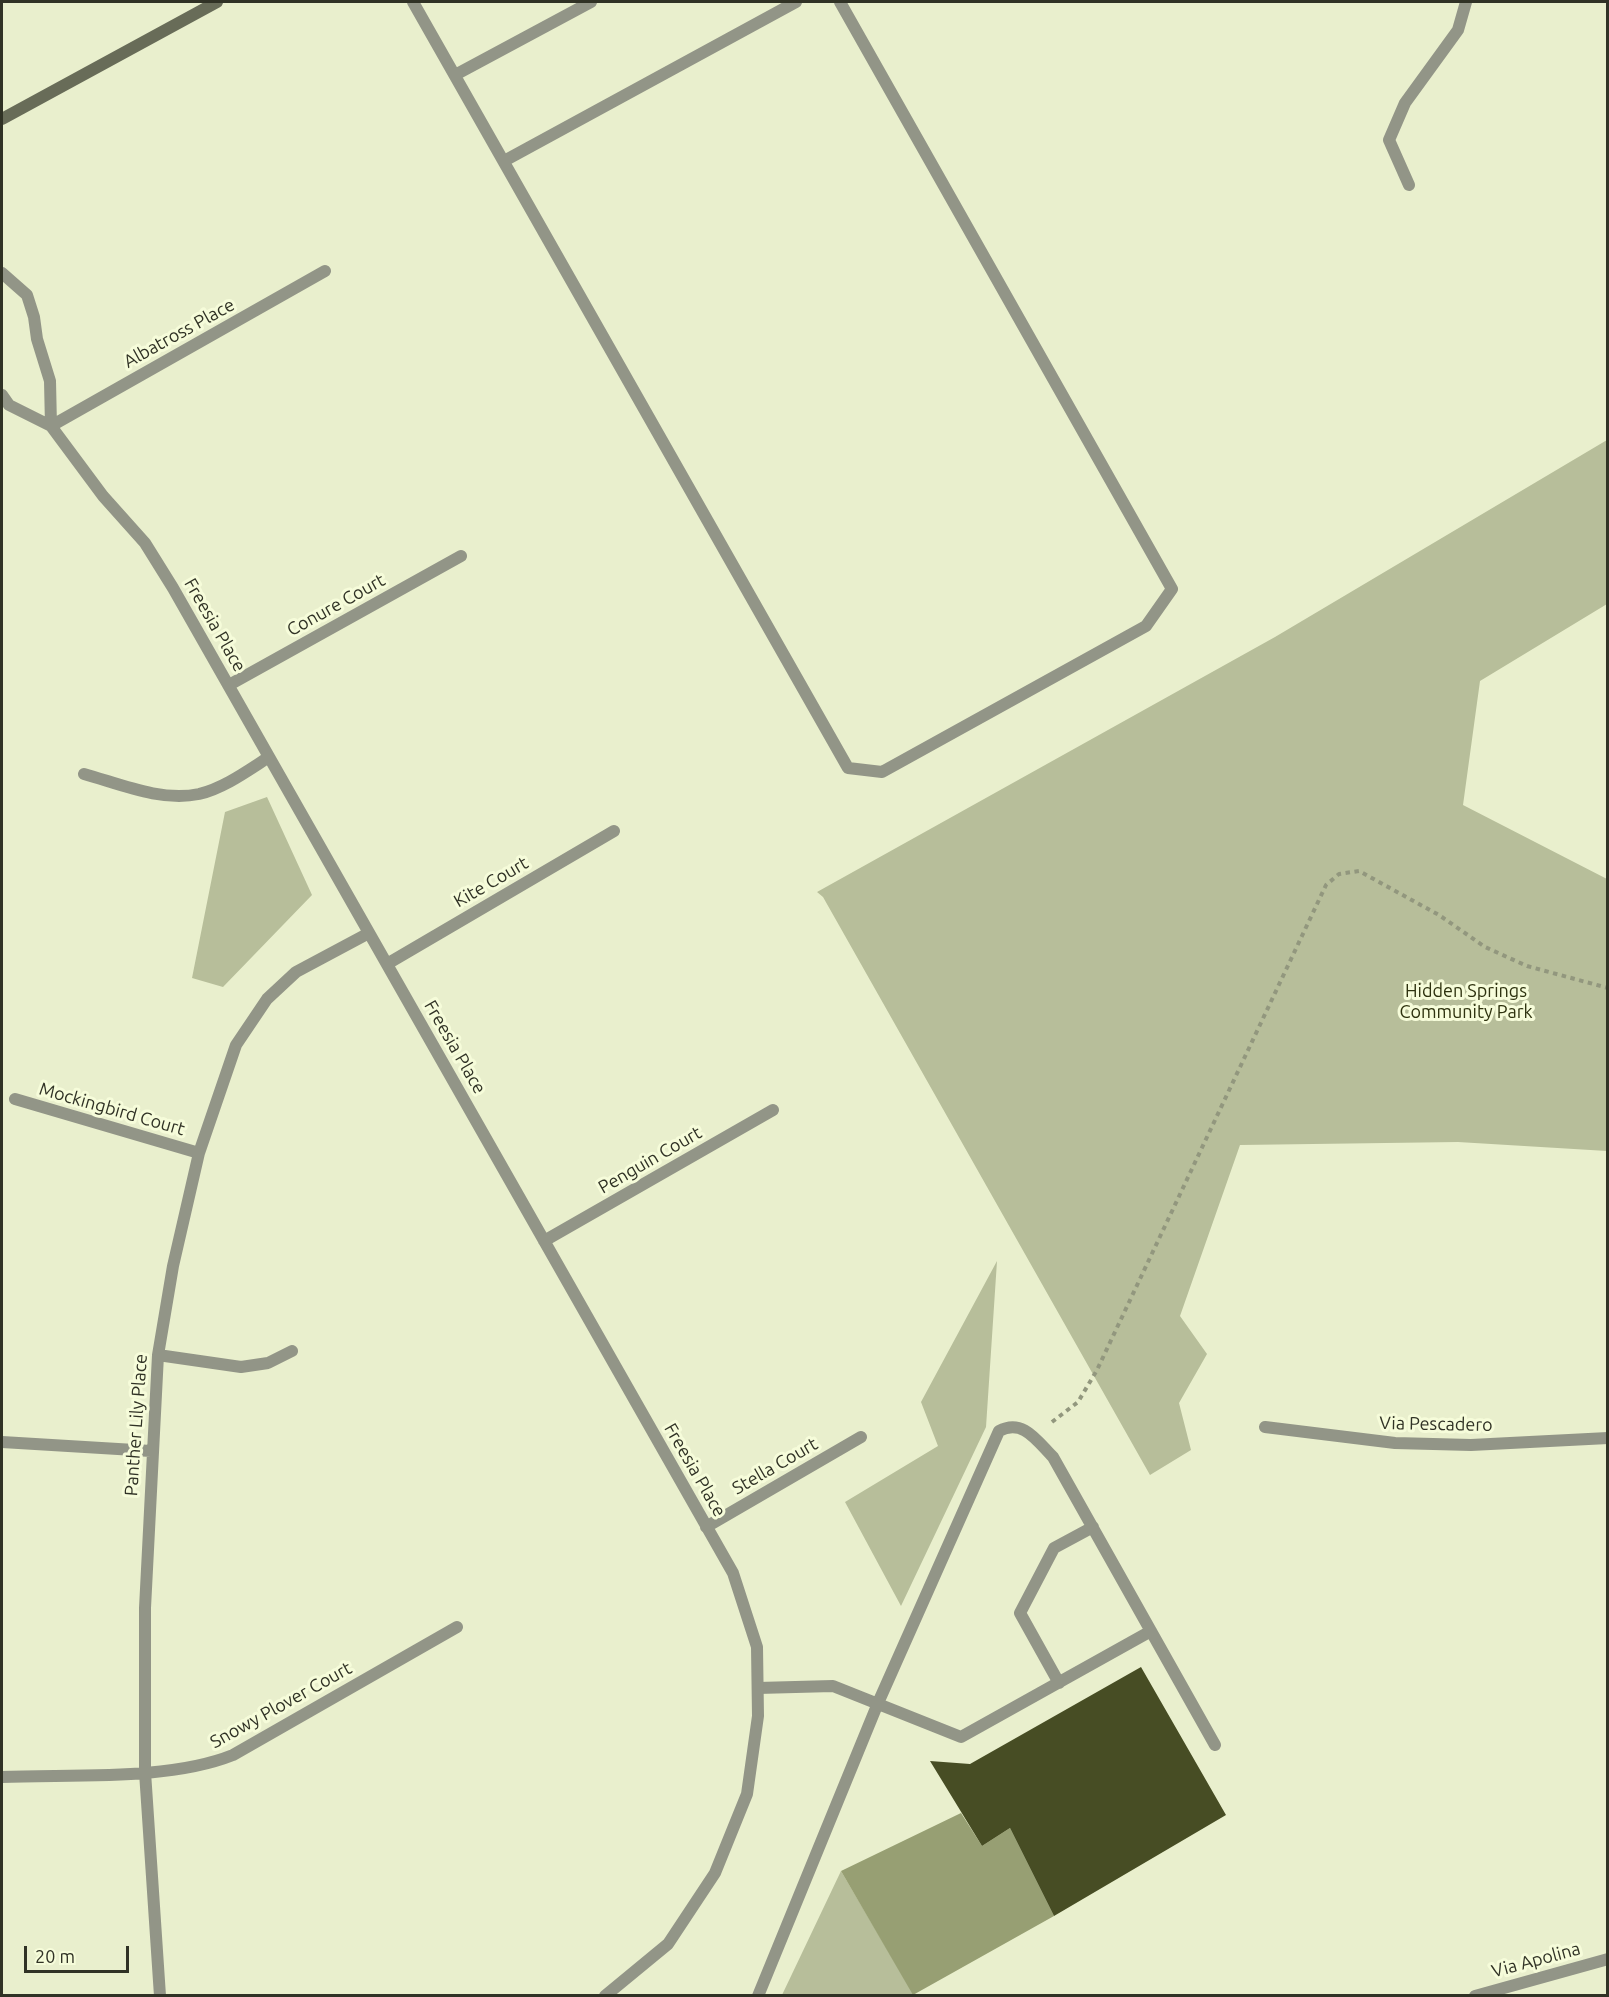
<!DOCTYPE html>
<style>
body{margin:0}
#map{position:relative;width:1609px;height:1997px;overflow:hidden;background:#e9efcd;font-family:Ubuntu,sans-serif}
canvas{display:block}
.frame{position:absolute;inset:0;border:3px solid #303225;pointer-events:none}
.scale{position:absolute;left:24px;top:1946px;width:105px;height:27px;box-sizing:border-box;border:3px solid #303225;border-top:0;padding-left:8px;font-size:18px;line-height:21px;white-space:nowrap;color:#303225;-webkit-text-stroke:4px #f6fcda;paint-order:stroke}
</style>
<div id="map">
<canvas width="1609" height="1997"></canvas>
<div class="frame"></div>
<div class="scale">20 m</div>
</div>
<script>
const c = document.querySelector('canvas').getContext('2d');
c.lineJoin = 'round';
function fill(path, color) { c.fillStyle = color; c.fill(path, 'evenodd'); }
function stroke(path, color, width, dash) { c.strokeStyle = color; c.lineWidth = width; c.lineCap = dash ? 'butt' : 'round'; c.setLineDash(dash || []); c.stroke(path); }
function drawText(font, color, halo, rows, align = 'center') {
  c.font = font + ' Ubuntu,sans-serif'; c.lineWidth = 6; c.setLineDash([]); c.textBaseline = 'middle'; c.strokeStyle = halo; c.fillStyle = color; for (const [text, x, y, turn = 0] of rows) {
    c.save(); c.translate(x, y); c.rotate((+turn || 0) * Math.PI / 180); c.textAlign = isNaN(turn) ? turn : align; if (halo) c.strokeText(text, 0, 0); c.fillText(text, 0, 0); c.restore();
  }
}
fill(new Path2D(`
 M1607,440v164l-127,77 -17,124 144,74v272l-149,-9 -218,3 -60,171 27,38 -28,49 12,47 -41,25 -327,-578 -6,-5 458,-255z
 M267,797l45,98 -89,92 -31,-9 33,-166z
 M997,1261l-11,166 -85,179 -56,-104 93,-56 -17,-44z
 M841,1871l73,124h-132z`), '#b7be9a');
fill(new Path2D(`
 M961,1813l21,33 28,-18 44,88 -141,79 -72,-124z`), '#979f73');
fill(new Path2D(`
 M1141,1667l85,148 -172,101 -44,-88 -28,18 -52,-85 40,3z`), '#474d24');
stroke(new Path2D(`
 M1052,1422l26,-20 19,-32 229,-485 13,-11 20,-3 80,44 46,32 42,19 81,22`), '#92977e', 4, [4.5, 4.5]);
stroke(new Path2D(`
 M413,2l435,766 34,4 264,-146 26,-37 -332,-587
 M455,75l136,-73
 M504,161l292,-159
 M1409,185l-20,-45 16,-37 53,-73 8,-28
 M1059,1683l-39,-70 34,-65 39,-21
 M758,1688l75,-2 128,51 190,-106
 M758,1996l120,-293 121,-272c24,-13 38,10 54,26l162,288`), '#929587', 12);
stroke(new Path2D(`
 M2,273l25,22 7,22 3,22 13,42 1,45
 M2,395l7,10 42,21 52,70 42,47 28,45 560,985 24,74 1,69 -11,78 -32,79 -47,71 -63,52
 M51,426l274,-155
 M229,685l232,-129
 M84,774c36,10 77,28 115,20 25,-6 48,-23 70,-37
 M387,964l227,-133
 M15,1099l184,54
 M544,1241l229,-131
 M158,1355l83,12 27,-4 24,-12
 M1265,1427l130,16 76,2 137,-7
 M2,1442l149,9
 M706,1527l155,-90
 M2,1777c70,-3 166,4 231,-22l224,-128
 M160,1996l-15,-224v-164l13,-253 15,-89 26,-113 37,-108 31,-46 29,-27 73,-39
 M1475,1996l133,-37`), '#929587', 12);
stroke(new Path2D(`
 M2,119l215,-117`), '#686c58', 12);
drawText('18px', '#303225', '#f6fcda', [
 ["Albatross Place",179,333,-29],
 ["Conure Court",336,605,-29],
 ["Freesia Place",215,625,60],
 ["Kite Court",491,882,-30],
 ["Freesia Place",455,1047,60],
 ["Mockingbird Court",112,1109,16],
 ["Penguin Court",650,1160,-30],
 ["Via Pescadero",1436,1424,1],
 ["Panther Lily Place",136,1425,-86],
 ["Stella Court",775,1466,-30],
 ["Freesia Place",695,1470,60],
 ["Snowy Plover Court",281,1705,-29],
 ["Via Apolina",1536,1960,-15]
]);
drawText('18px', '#2e320f', '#f6fcda', [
 ["Hidden Springs",1466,991],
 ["Community Park",1466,1012]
]);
</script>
